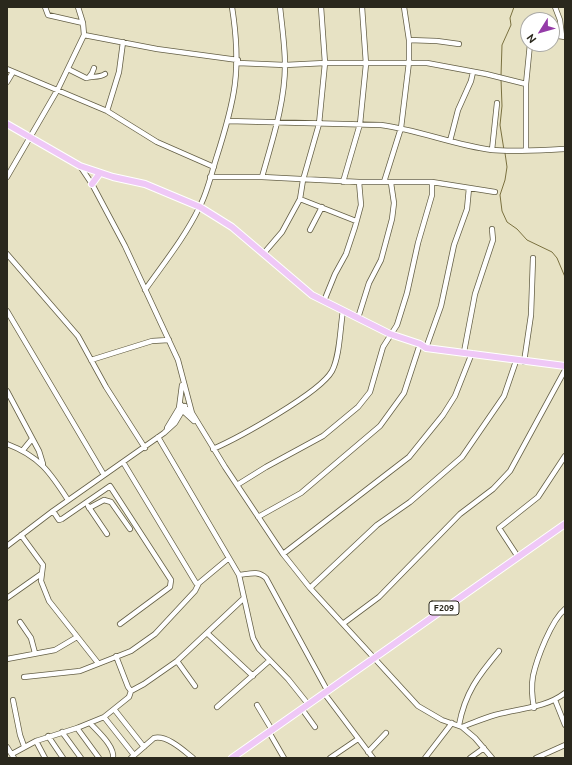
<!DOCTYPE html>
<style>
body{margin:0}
#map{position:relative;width:572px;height:765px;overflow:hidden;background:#e7e2c4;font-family:Ubuntu,sans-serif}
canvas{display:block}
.frame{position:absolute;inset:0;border:8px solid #2a281d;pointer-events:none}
.north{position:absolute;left:520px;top:12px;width:40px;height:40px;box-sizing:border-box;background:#fff;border:1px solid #aaa9a5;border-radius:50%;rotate:233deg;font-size:11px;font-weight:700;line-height:16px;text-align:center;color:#2a281d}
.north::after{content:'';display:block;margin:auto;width:14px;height:18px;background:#953ca8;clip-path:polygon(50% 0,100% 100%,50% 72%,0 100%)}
</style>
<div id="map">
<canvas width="572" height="765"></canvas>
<div class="frame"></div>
<div class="north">N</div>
</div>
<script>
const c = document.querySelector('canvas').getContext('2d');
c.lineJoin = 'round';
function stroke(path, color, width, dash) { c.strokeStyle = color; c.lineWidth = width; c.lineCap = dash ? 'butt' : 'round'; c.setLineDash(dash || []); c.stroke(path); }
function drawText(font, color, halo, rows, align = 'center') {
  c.font = font + ' Ubuntu,sans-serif'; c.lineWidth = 3; c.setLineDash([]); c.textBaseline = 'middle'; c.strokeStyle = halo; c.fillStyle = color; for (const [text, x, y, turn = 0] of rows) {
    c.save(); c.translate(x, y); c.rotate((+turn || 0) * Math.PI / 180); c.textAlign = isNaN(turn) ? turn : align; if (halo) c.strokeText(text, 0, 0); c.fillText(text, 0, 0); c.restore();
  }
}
stroke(new Path2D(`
 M501,76l1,-31 9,-20 -1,-7 4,-11
 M501,79l1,27 -2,19 4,25
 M505,153l2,14 -2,13 -5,15 2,16 5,11 10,7 10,11 25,12 5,6 8,19`), '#7a703f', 1);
const minor = new Path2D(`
 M45,7l3,8 35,8
 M555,7l5,13 2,16
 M84,35l73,14 81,11
 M552,35l13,2
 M409,40l28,1 22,3
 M238,63l47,2 40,-2h102l59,11 40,10
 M7,69l100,42 50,31 57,25
 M68,69l18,9c6,-2 13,0 19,-4
 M89,77l3,-4 2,-5
 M7,82l6,-10
 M107,111l12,-39 4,-30
 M228,121l153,4c38,5 73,20 111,25 23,2 49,0 73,-1
 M450,141l8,-31 13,-29 2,-9
 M492,150l5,-47
 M526,150v-66l4,-40
 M80,166l12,18 33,62 53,114 14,53
 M7,177l51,-88 26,-54 -1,-12 -5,-16
 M210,177h52l97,5h73l63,10
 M262,177c10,-36 23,-74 23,-112 0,-19 -3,-39 -5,-58
 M343,182l17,-58 6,-60 -4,-57
 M384,182l17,-54 8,-66v-22l-5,-33
 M300,199l56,22
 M310,230l12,-23
 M264,253l18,-21 18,-33 3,-19 16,-56 6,-61 -4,-56
 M7,254l71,82 28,51 39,61
 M145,290c19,-27 40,-53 54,-82 8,-14 12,-33 17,-49 19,-59 26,-89 16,-152
 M324,301l11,-27 11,-20 9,-27 6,-22 -2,-23
 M7,311l97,164
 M358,318l11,-35 12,-23 11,-41 2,-16 -3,-20
 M426,348l15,-42 13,-61 13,-36 2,-21
 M464,352l11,-58 18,-54 -1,-11
 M91,360l61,-19 17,-1
 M524,362l7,-47 2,-57
 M7,391l32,60 4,13
 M180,404l12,9 33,54 58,87 27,34 108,118 24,14 20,7 13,11 17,20
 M182,410l12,11
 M167,428l12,-20 3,-23
 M158,437l81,138 14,63 6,11 29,30 20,25
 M7,444c32,12 43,28 61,56
 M213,449c25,-11 107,-56 119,-78 8,-15 8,-43 11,-60
 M23,450l9,-11
 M123,462l73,121h3l30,-25
 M237,485l29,-18 57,-31 35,-29 12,-15 13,-45 14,-22 10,-32 11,-50 14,-48v-13
 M88,506l19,28
 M89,508l15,-8 7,2 19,27
 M53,511l6,9 3,-1 48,-33 61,94 -1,7 -50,37
 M258,517l43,-24 79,-67 24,-33 16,-49
 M21,535l22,30 -2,16 8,20 49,62
 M7,546l46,-35 111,-78 11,-10 10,-17
 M283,554l126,-97 34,-42 12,-19 17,-43
 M518,557l-19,-29 39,-31 27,-41
 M239,575c10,-1 19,-5 27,3l61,112
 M310,588l67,-63 33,-23 52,-45 42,-61 12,-35
 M7,598l34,-24
 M20,622l11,16 4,15
 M344,623l35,-26 81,-83 33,-25 17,-18 55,-101
 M207,633l46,43
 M116,656l12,31 3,4
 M7,659l48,-9 22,-13
 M177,661l18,25
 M24,677l56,-6 51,-20 24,-17 40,-43 4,-8
 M131,691l13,-7 33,-23 67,-63
 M324,693l49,65
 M13,700l7,35 4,11
 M555,700l10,25
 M257,705l15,25
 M217,707l52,-46
 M534,708c-2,-11 -3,-21 -1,-32 4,-18 18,-55 32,-67
 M114,709l30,38
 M302,709l13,18
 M104,717l30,38
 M90,723c7,8 25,23 23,35
 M459,725c6,-32 19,-49 40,-74
 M462,727c11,-4 22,-9 33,-12 24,-7 49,-6 70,-22
 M77,728l22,30
 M62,732l19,26
 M269,732l15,26
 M48,736l15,22
 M36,741l9,17
 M7,747l7,11
 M368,752l18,-19
 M12,754l24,-13 41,-13 27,-11 25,-20 2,-6
 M131,758l23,-20c13,-3 29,12 39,20
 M330,758l28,-19
 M425,758l27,-35
 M470,758l14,-10
 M536,758l29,-13`);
const major = new Path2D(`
 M7,124l73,42 33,11 32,7 55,23 32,20 80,68 78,39 30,10 6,4 139,18
 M92,184l8,-11
 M232,758l333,-234`);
stroke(minor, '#645f46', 6);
stroke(major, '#fff', 8);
stroke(minor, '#fff', 4.5);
stroke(major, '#efc8f7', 6);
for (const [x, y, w] of [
 [444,608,30]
]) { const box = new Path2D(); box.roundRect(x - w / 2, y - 7, w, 14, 3); c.fillStyle = '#fff'; c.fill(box); stroke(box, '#2a281d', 1); }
drawText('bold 9px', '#2a281d', null, [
 ["F209",444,608]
]);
</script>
